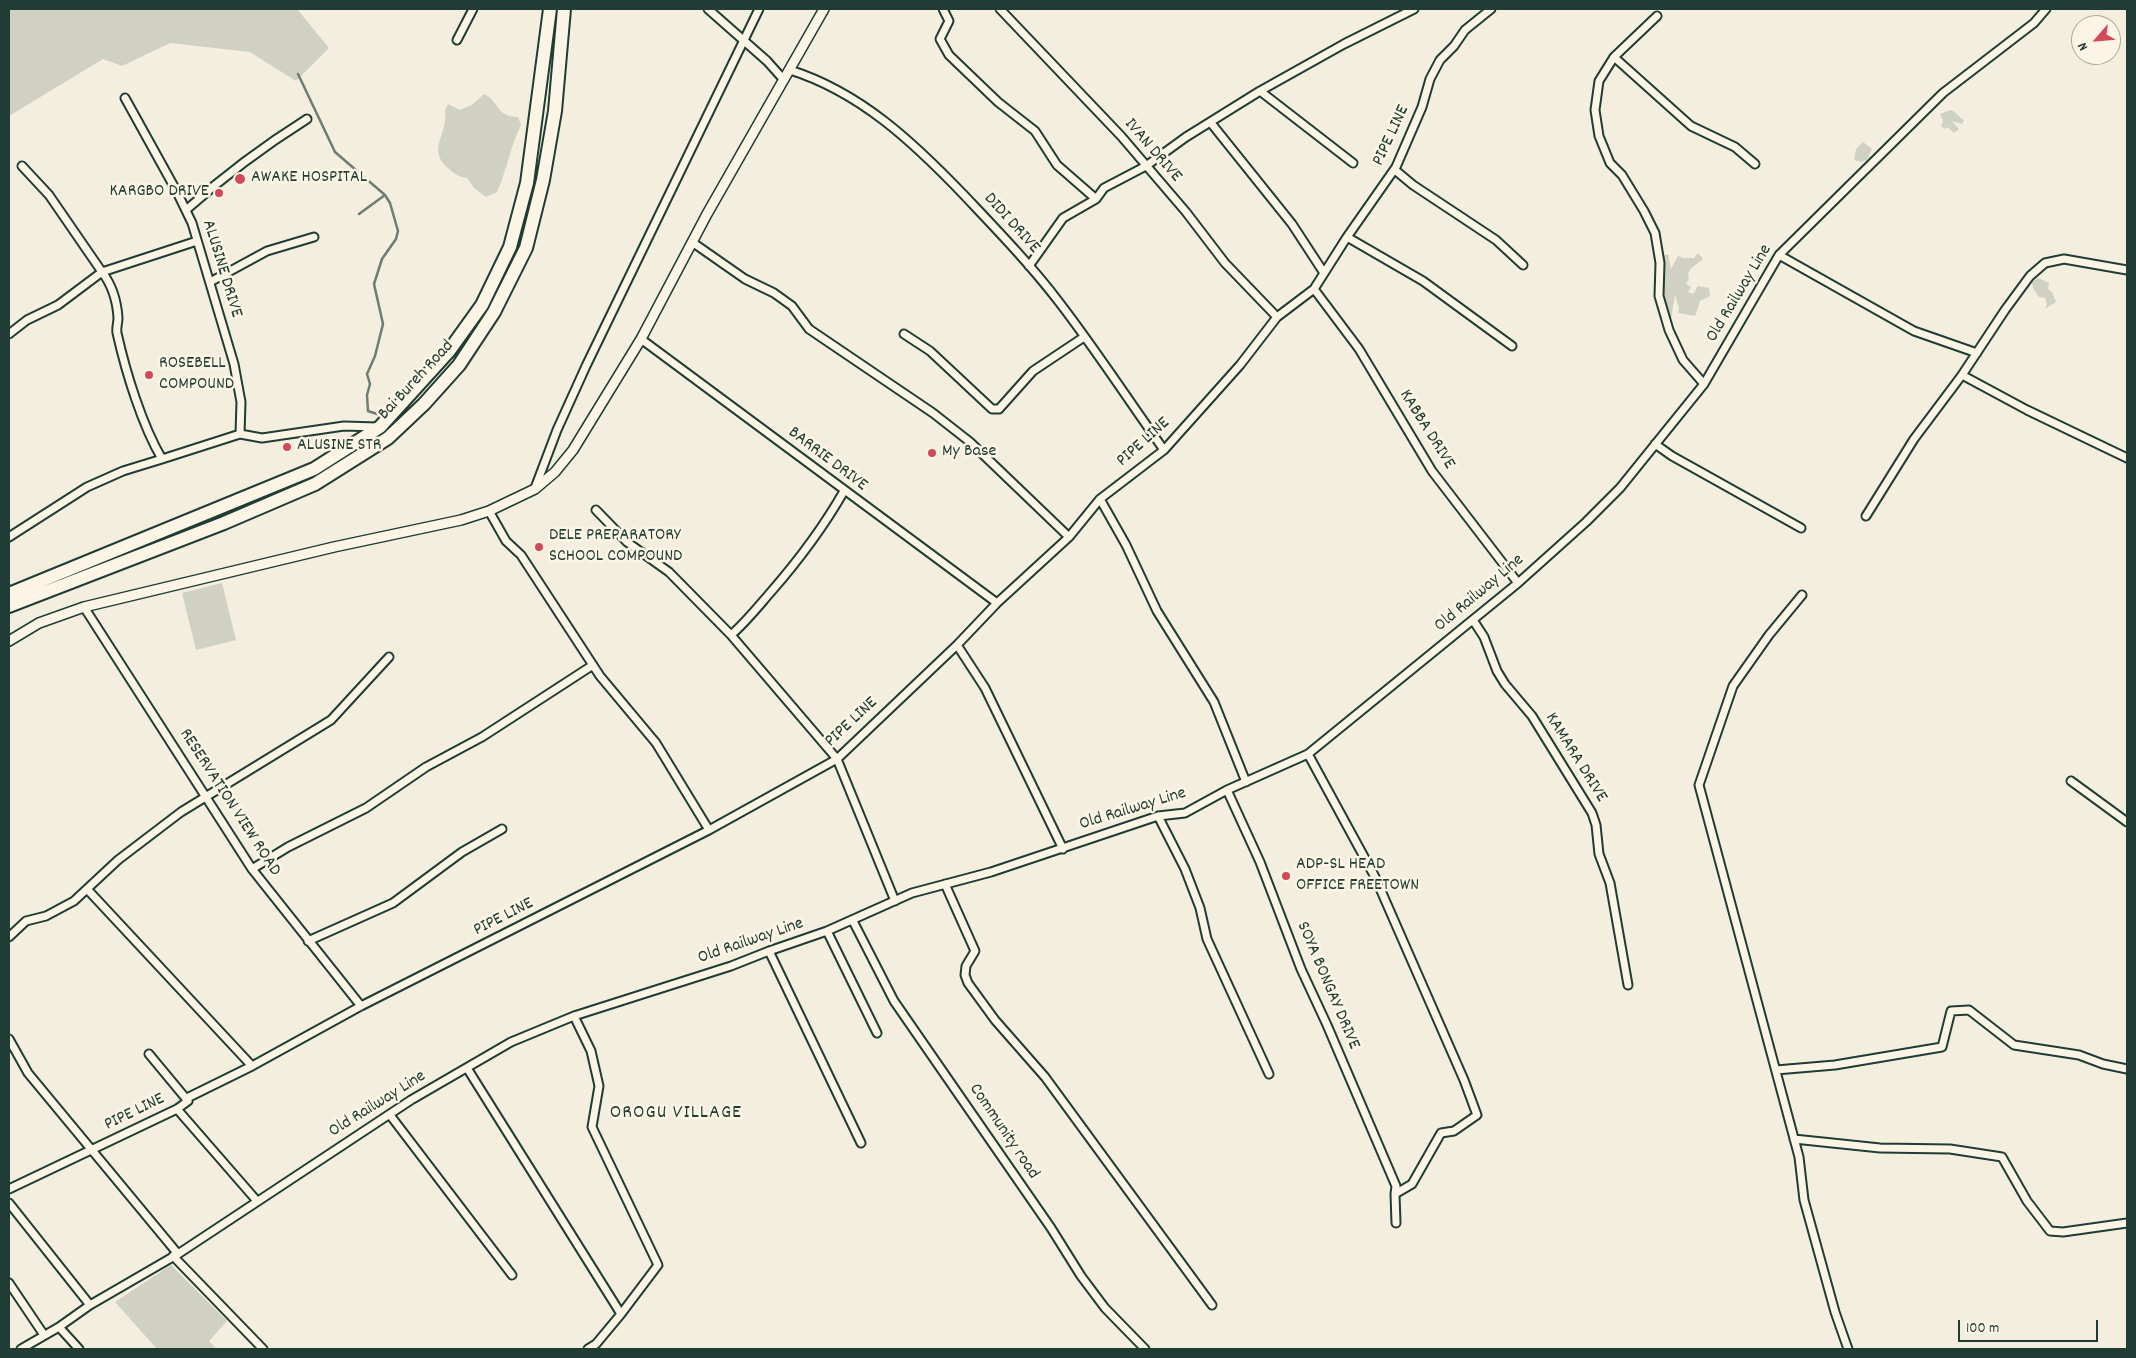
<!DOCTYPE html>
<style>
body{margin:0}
#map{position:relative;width:2136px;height:1358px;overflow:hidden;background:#f3eede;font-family:Dekko,sans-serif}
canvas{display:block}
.frame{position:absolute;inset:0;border:10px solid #1f3d34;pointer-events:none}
.north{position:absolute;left:2071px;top:15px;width:50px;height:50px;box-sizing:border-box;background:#fcf5e5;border:1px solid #a4ab9e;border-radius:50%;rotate:243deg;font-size:14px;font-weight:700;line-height:20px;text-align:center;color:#1f3d34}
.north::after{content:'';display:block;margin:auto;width:18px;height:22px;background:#d1495b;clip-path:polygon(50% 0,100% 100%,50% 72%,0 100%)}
.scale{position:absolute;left:1958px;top:1320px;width:140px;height:22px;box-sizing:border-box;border:2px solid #1f3d34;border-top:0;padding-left:6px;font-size:15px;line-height:18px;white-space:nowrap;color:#1f3d34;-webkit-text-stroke:4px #fcf5e5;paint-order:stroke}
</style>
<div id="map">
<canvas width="2136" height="1358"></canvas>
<div class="frame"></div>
<div class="north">N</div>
<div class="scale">100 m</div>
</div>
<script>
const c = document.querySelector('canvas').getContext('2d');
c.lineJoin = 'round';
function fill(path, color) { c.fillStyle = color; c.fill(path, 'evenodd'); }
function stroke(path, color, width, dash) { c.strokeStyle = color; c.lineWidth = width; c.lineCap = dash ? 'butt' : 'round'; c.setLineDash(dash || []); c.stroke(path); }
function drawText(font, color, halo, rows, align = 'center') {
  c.font = font + ' Dekko,sans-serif'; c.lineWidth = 5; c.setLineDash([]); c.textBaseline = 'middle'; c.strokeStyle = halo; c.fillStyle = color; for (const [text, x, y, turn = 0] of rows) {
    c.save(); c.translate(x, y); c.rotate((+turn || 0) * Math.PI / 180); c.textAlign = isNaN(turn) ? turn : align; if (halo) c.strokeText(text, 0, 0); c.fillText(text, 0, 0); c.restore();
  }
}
fill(new Path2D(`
 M9,9h288l32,39 -33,33 -46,-29 -80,-9 -48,23 -19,-7 -94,57z
 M484,94c16,8 12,23 34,23l3,8c-11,22 -14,45 -24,67l-11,5 -12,-9 -7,-10c-8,-1 -12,-4 -18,-9 -24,-20 0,-34 -4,-59l3,-6 12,6 12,-5z
 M1950,110c6,1 8,7 14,10l-2,4 -10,-3 7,8 -5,4 -7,-6 -2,2 -4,-3 2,-5 -3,-7z
 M1863,142l9,7 -5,11 -6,2 -7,-2 2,-11z
 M1698,253l5,6 -12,9 -3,6 1,5 -3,5 5,3 -3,5 5,2 5,-8 11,2 1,8 -10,5 -5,15 -17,-3 1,-5 -4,-13 -4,24 -9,-21 1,-42 5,-2 3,15 7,-13 5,2h11z
 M2038,278l11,5 -1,6 4,3 4,10 -11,7 2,-5 -2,-6 -6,-1 -6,-9 -1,-6z
 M222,583l14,57 -40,10 -14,-57z
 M171,1265l56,56 -18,20 8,8h-60l-42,-47z`), '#d0d1c2');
stroke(new Path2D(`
 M298,74l37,78 50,43 5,8 8,28 -2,8 -14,20 -8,25 9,40 -8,32 -8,18 3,10 -3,11 1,16 9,3
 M359,214l26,-19`), '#6c7d72', 2.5);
const minor = new Path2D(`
 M708,9l59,52 17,19
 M943,9l6,12 -9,18 9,16 49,47 37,29 22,34 39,34
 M1000,9l121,127 65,76 39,51 52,54
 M1657,16l-43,41 -15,24 -4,29 4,26 11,27 12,12 22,36 11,22 5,30 -1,33 10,34 14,30 21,24
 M457,40l16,-31
 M1614,57l77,69 44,21 20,17
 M790,70c70,22 123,72 173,124 33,35 67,70 96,108 37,48 70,99 105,148
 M1260,91l93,72
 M125,98l52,94 15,31 42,141 7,38 -1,32
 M1211,123l81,101 32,49
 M1395,170l18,15 83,55 27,25
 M186,210c38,-34 78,-64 121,-91
 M1347,237l76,44 89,65
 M197,241l-95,31c10,13 15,29 16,46 0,5 -2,10 -1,15 9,40 25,92 45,126l78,-25 22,4 82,-12 33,1
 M692,242l53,37 29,14 18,13 17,23 124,84 37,29 99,95
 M1779,255l135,76 63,22
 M1029,266l34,-48 33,-19 8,-11 42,-22 40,-29 74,-46 84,-47 70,-35
 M210,282l57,-31 47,-14
 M1314,289l45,60 73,122 86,112
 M9,334l18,-14 31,-15 44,-33 -53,-77 -27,-29
 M904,334l26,17 62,58h7l34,-38 51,-34
 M641,339l356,264
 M1962,375l65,35 100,48
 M1655,444l17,12 129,72
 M535,488l22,-58 29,-64 173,-357
 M1100,499l26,46 31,66 57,91 32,80
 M596,510l31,32 42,30 62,63 106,124 58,142
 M489,511l17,30 15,14 79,121 56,67 53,87
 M1866,516l48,-77 48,-64 43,-65 25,-34 15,-13 19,-4 63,11
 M9,537l78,-50 36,-16 39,-12
 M1802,595l-33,40 -36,51 -34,99 100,372 5,43 31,112 13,37
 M84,607l168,262 109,137
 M1473,620l11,17 13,34 8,13 27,32 60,97 4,12 3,29 11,29 18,102
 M731,635c14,-12 26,-27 39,-42 28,-32 53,-65 74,-102
 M957,645l28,43 78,161
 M1308,754l67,123 89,203 13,35 -23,16 -13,2 -29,51 -17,10 1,29
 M2071,781l56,41
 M1227,790l33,72 41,107 26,56 69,161 -1,8
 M1158,816l27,53 15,39 7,31 62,135
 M252,869l36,-22 78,-39 60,-41 56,-30 111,-72
 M945,884l30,67 -9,15 -1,9 3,8 27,37 50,57 167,228
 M87,889l165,177
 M853,921l41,80 157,227 30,48 24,32 40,41
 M827,931l50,102
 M9,937l17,-16 20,-5 28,-15 44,-41 63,-48 150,-92 58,-63
 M308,941l85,-38 69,-51 40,-23
 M769,951l92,192
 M574,1016l17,35 8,35 -7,41 66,138 -37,49
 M9,1039l19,34 150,181
 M149,1054l39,47
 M467,1068l154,246 -25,30 -8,5
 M1776,1070l59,-5 107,-18 9,-36 18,-1 45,35 65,10 24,9 24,5
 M177,1109l80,92
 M390,1115l122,160
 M1794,1139l86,9 70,1 52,8 25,44 23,30 13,1 64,-9
 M9,1189l168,-80 11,-8 -1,-3 65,-32 109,-60 348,-176 128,-71 120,-114 40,-42 72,-66 31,-38 64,-49 76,-85 37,-48 37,-28 33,-52 49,-70 26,-60 8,-28 10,-19 14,-14 11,-16 26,-21
 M9,1203l81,102
 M173,1256l90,93
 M9,1283l35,52
 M59,1327l20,22
 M21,1349l38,-22 31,-22 88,-51 233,-154 100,-58 63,-26 157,-50 38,-15 58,-20 85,-38 79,-21 167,-56 27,-3 42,-23 81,-36 210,-171 68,-61 34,-34 84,-104 75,-129 164,-162 91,-70 12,-14`);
const tertiary = new Path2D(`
 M9,641l30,-18 45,-16 250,-60 127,-27 28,-9 46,-22 20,-17 18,-22 68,-111 66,-125 117,-205`);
const trunk = new Path2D(`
 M9,594l305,-125 66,-42 69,-76 33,-46 28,-58 17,-64 23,-174
 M9,606l215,-83 91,-39 73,-46 36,-34 35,-39 35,-53 32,-64 17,-68 12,-69 9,-102`);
stroke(minor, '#1f3d34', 11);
stroke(tertiary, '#1f3d34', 12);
stroke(trunk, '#1f3d34', 16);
stroke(minor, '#fcf5e5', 7);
stroke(tertiary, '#fcf5e5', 9);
stroke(trunk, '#fcf5e5', 12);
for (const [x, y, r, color] of [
 [240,179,6,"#d1495b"],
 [219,193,5,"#d1495b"],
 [149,375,5,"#d1495b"],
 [287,447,5,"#d1495b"],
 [932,453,5,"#d1495b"],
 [539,547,5,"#d1495b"],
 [1286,876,5,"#d1495b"]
]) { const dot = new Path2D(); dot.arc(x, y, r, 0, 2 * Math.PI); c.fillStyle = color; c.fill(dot); stroke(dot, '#fcf5e5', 2); }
drawText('18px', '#1f3d34', '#fcf5e5', [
 ["PIPE LINE",1392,136,-65],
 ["IVAN DRIVE",1152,151,49],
 ["DIDI DRIVE",1011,224,48],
 ["ALUSINE DRIVE",221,269,73],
 ["Old Railway Line",1740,294,-59],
 ["Bai Bureh Road",417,381,-47],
 ["KABBA DRIVE",1426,430,58],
 ["PIPE LINE",1144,443,-42],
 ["BARRIE DRIVE",827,460,37],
 ["Old Railway Line",1480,594,-40],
 ["PIPE LINE",852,723,-43],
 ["KAMARA DRIVE",1575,758,58],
 ["RESERVATION VIEW ROAD",229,803,57],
 ["Old Railway Line",1133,810,-17],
 ["PIPE LINE",504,918,-27],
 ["Old Railway Line",751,942,-19],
 ["SOYA BONGAY DRIVE",1327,986,67],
 ["Old Railway Line",378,1105,-32],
 ["PIPE LINE",135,1113,-26],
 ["Community road",1003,1132,56]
]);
drawText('18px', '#1f3d34', '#fcf5e5', [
 ["AWAKE HOSPITAL",251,179],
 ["KARGBO DRIVE",209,193,"right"],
 ["ROSEBELL",159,365],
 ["COMPOUND",159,386],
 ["ALUSINE STR",297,447],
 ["My Base",942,453],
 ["DELE PREPARATORY",549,537],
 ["SCHOOL COMPOUND",549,558],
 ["ADP-SL HEAD",1296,866],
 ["OFFICE FREETOWN",1296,887]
], 'left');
c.letterSpacing = '1px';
drawText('20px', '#1f3d34', '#fcf5e5', [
 ["OROGU VILLAGE",676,1114]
]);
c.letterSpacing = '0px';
</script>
